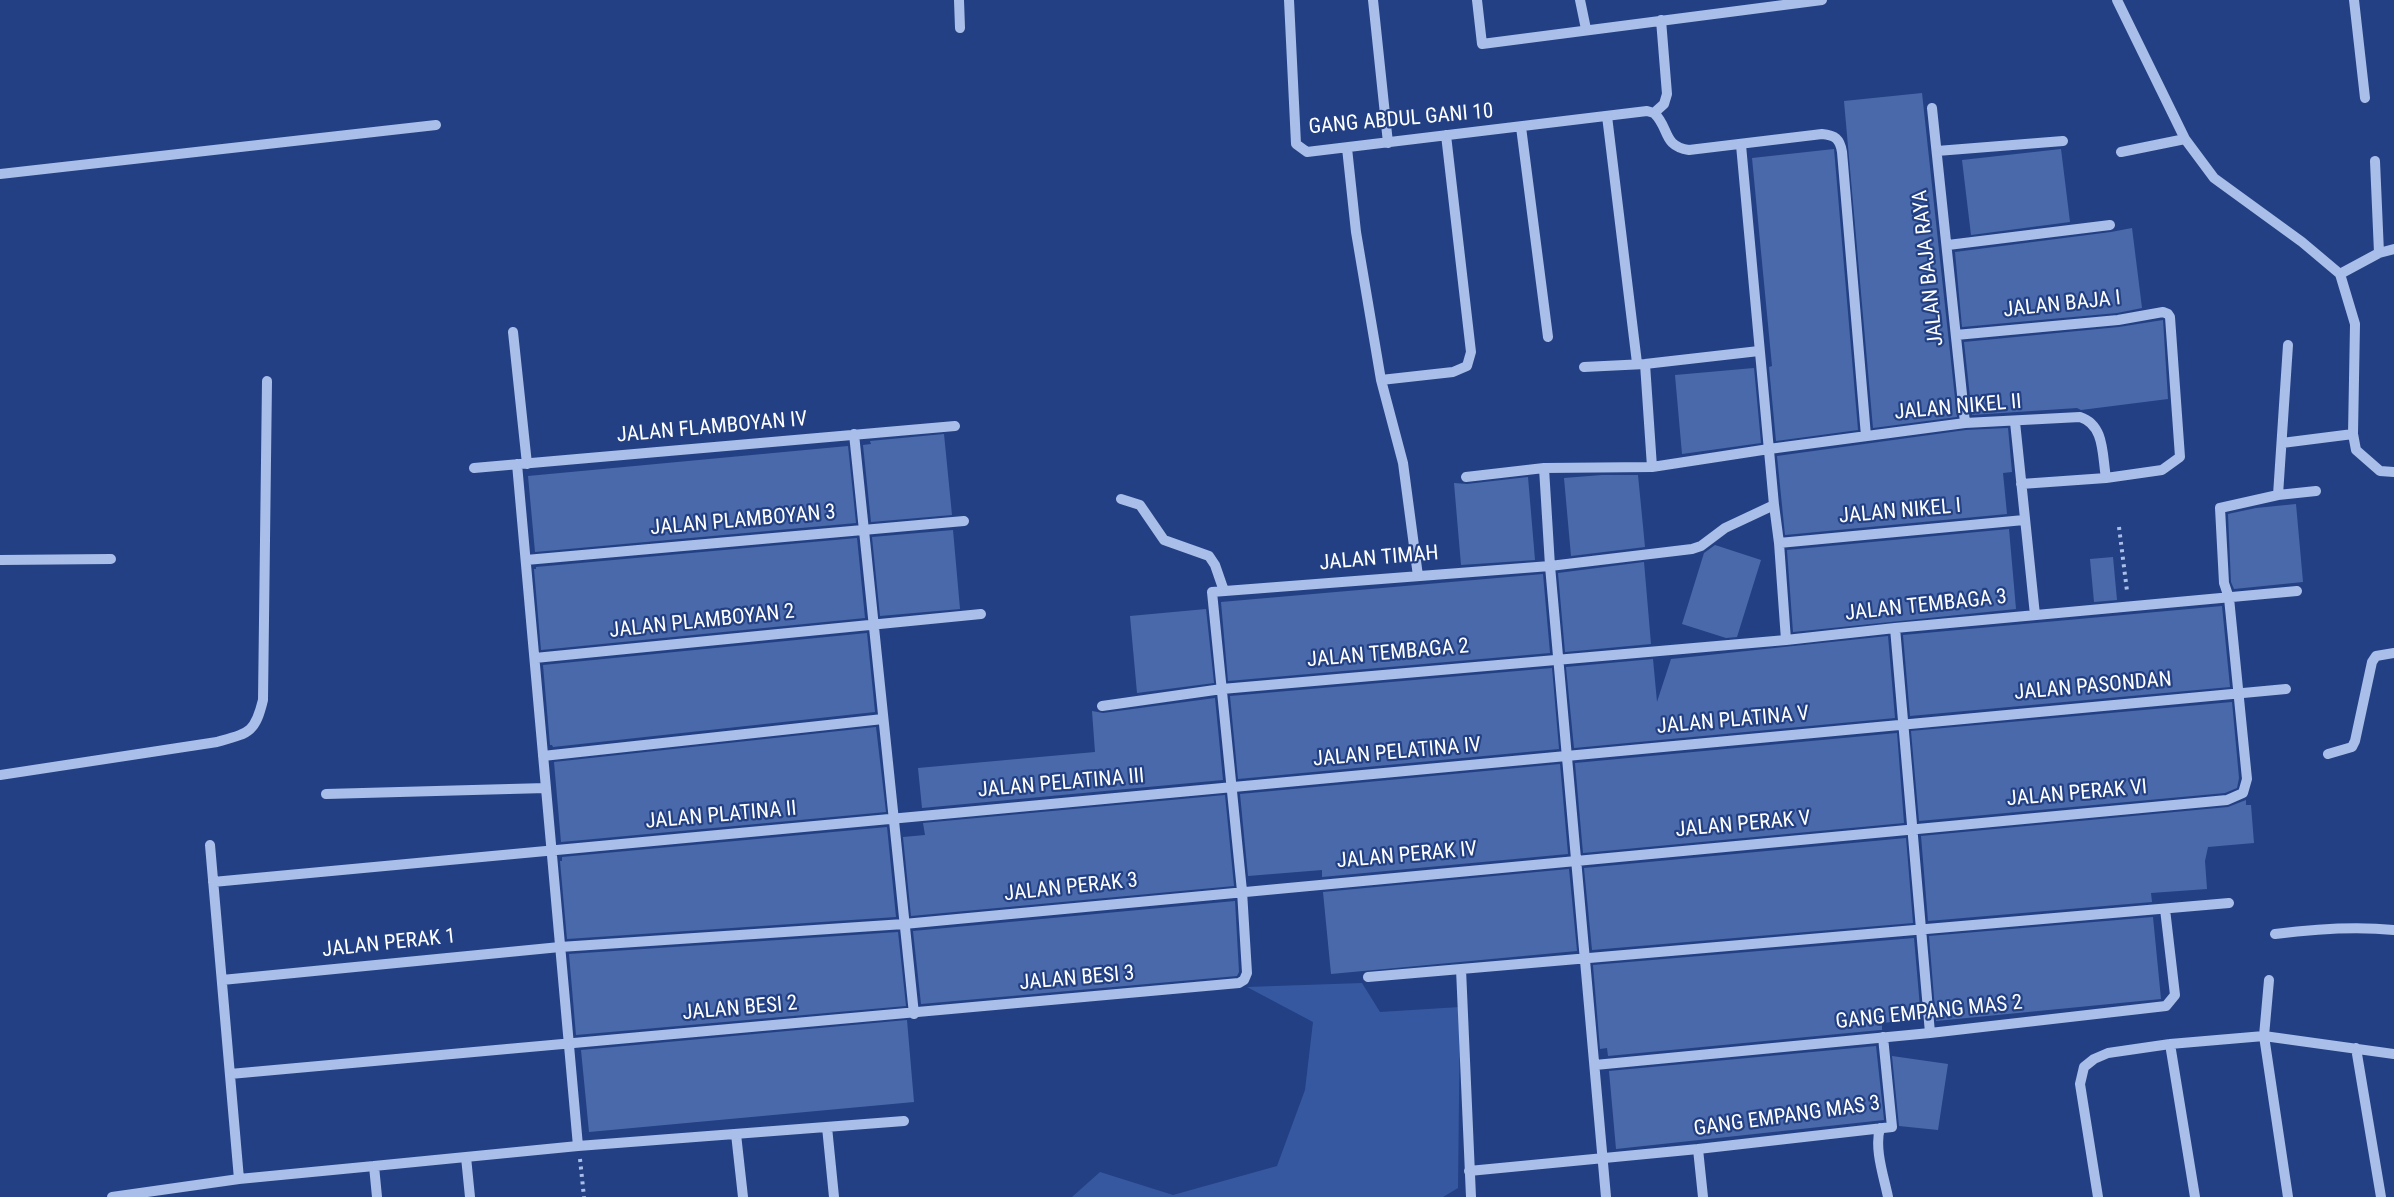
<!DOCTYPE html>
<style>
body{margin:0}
canvas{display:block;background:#224083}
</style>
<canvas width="2394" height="1197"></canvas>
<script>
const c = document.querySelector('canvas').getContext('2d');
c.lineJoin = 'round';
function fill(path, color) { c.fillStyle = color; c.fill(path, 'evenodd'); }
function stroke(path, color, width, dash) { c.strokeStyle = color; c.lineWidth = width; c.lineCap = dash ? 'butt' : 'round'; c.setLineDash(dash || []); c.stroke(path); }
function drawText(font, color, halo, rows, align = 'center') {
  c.font = font + ' "Roboto Condensed",sans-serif'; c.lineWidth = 4.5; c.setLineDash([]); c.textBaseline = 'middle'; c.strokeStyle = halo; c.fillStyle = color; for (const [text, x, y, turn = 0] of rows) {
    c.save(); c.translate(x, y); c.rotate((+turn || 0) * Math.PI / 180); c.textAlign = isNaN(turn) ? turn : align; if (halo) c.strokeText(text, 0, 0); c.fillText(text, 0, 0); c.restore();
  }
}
fill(new Path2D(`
 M1362,983l18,29 80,-5 -2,181 -15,9h-371l28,-25 73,23 104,-29 28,-76 8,-68 -66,-35z`), '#3658a0');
fill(new Path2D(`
 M1922,93l35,324 -84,11 -29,-327z
 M1834,149l24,281 -82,11 -7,-74 3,-1 -20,-208z
 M2061,149l9,73 -99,13 -9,-75z
 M2132,228l10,80 -25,5 -155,14 -7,-75 156,-20z
 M2163,320l5,79 -87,11 -4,-2 -105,7 -8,-73 155,-15z
 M1754,368l7,75 -79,11 -7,-79z
 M2008,428l4,44 -9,1 4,41 -222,21 -8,-79 189,-26z
 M944,434l8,81 -81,7 -8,-77 8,-1 -1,-3z
 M848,446l8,77 -321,29 -7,-76z
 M1602,475h36l7,72 -74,9 -7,-78z
 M1528,477l7,83 -74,5 -7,-82 13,1z
 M2296,504l7,78 -69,7 -3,-7 -3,-68 28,-6z
 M2009,529l7,80 -223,23 -6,-82z
 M953,530l7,79 -80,7 -8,-79z
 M857,538l8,80 -324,32 -7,-81h2v-2z
 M1715,545l46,15 -24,77 -11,1 -44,-14 22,-71z
 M2113,557l4,43 -23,2 -4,-43z
 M1644,562l7,82 -86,8 -7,-79z
 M1543,574l7,79 -322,28 -7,-79z
 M2222,606l8,81 -320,29 -7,-81z
 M1206,609l8,74 -77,10 -7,-77z
 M867,633l8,79 -322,35 -1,-2h-2l-7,-80z
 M1888,636l7,82 -321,30 -8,-81 87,-8 4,43 14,-43z
 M1552,668l7,81 -321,30 -8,-83z
 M1215,698l8,82 -301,28 -4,-40 177,-16 -3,-41 11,2z
 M2232,702l7,76 -2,10 -12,5 -306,28 -8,-90z
 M876,727l10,85 -325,30 -7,-80z
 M1897,733l7,90 -321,30 -8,-90z
 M1560,764l8,90 -246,23v-7l-74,6 -8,-82z
 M1225,795l9,91 -323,30 -8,-79 22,-2 -2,-12z
 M2246,800v5h5l3,38 -46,4 -3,14 2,28 -56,4 1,9 -224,19 -7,-85 307,-29z
 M887,827l9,90 -329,22 -7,-78h2v-4z
 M1906,838l7,85 -321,27 -8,-82z
 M1569,869l8,82 -246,23 -8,-82z
 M1235,901l4,71 -2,4 -316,28 -8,-73z
 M2153,917l8,82 -225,22 -7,-85z
 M898,932l8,74 -330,29 -7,-81z
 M1914,938l7,81 -39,4v7h-2l-272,26 -1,-8 -7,1 -7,-84z
 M907,1020l7,82 -325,30 -8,-82z
 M1876,1046l8,74 -268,29 -7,-78z
 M1892,1056l56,8 -10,66 -39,-4z`), '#4a69ab');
stroke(new Path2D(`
 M2119,527l8,64
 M580,1159l4,38`), '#a9bee8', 4, [3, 4.5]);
stroke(new Path2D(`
 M959,0l1,28
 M1289,0l7,144 11,8 340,-41 7,2
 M1373,0l15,143
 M1477,0l5,44 340,-44
 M1580,0l6,29
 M2117,0l68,139 29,39 88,64 38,32 15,50 -2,110 3,16 24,21 14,1
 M2354,0l11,98
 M1932,108l33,315
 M1654,113c16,15 8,33 35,37l133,-16c13,1 18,5 20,18l24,284
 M1654,113l10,-9 3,-10 -6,-74
 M1607,116l30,247
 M1521,127l27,210
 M1741,145l33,360 5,38 7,97
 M1347,148l9,84 25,148 22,83 15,113
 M1937,151l126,-10
 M2121,152l64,-13
 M2375,161l4,92
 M0,174l436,-49
 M1948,245l162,-20
 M2340,274l39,-21 15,-4
 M513,332l14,132
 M1956,335l162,-15 45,-8 5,2 2,3 10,140 -18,13 -56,8 -85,6
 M1645,364l7,103
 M1584,367l61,-3 114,-13
 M1381,380l72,-8 14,-6 4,-14 -25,-217
 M2015,422l20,193
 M854,434l60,580
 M2282,443l71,-9
 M517,464l61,682
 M474,468l481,-42
 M1544,468l6,98 56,631
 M1466,477l78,-9 108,-1 117,-18 196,-26 115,-6c25,8 22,38 26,61
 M2278,495l10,-150
 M1121,499l19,6 24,35 45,16 6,9 9,26
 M1779,543l245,-23
 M0,560l111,-1
 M526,560l438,-39
 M1895,628l35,405
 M535,658l446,-44
 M1102,706l120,-17 564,-49 109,-12 402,-37
 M2328,754l24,-7 3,-6 17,-79 4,-6 18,-3
 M543,756l340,-37
 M0,775l217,-33c32,-9 38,-9 46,-42l4,-319
 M326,794l220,-6
 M210,845l29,334
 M213,882l2073,-193
 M2275,934c39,-5 80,-8 119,-4
 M1461,969l10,228
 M1368,977l861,-74
 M222,980l338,-33 344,-23 1323,-124 16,-7 4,-14 -18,-181 -5,-15 -4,-75 58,-13 38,-4
 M2269,980l-5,56 24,161
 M2170,1044l25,153
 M2356,1048l25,149
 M1595,1065l335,-32 236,-27 9,-11 -10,-86
 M230,1074l1009,-91 5,-3 3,-7 -5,-82 -30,-299 338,-26 142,-17 9,-3 24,-18 49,-23
 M827,1127l7,70
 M1880,1128c-6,21 4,49 8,69
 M736,1134l7,63
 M1698,1149l5,48
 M466,1157l4,40
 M374,1166l3,31
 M1469,1171l229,-22 194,-22 -9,-90
 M112,1197l127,-18 135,-13 204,-20 326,-25
 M2098,1197l-18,-113 4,-17 10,-8 14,-6 62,-9 94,-8 130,18`), '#a9bee8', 10);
drawText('21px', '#fff', '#224083', [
 ["GANG ABDUL GANI 10",1401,120,-5],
 ["JALAN BAJA RAYA",1929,268,-96],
 ["JALAN BAJA I",2062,305,-6],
 ["JALAN NIKEL II",1958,408,-5],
 ["JALAN FLAMBOYAN IV",712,428,-5],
 ["JALAN NIKEL I",1900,512,-5],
 ["JALAN PLAMBOYAN 3",743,521,-5],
 ["JALAN TIMAH",1379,559,-5],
 ["JALAN TEMBAGA 3",1926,606,-6],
 ["JALAN PLAMBOYAN 2",702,622,-6],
 ["JALAN TEMBAGA 2",1388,654,-5],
 ["JALAN PASONDAN",2093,687,-5],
 ["JALAN PLATINA V",1733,721,-5],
 ["JALAN PELATINA IV",1397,753,-5],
 ["JALAN PELATINA III",1061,784,-5],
 ["JALAN PERAK VI",2077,794,-5],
 ["JALAN PLATINA II",721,816,-5],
 ["JALAN PERAK V",1743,825,-5],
 ["JALAN PERAK IV",1407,856,-5],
 ["JALAN PERAK 3",1071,888,-6],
 ["JALAN PERAK 1",389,944,-6],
 ["JALAN BESI 3",1077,979,-5],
 ["JALAN BESI 2",740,1009,-5],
 ["GANG EMPANG MAS 2",1929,1013,-6],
 ["GANG EMPANG MAS 3",1787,1117,-8]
]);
</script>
